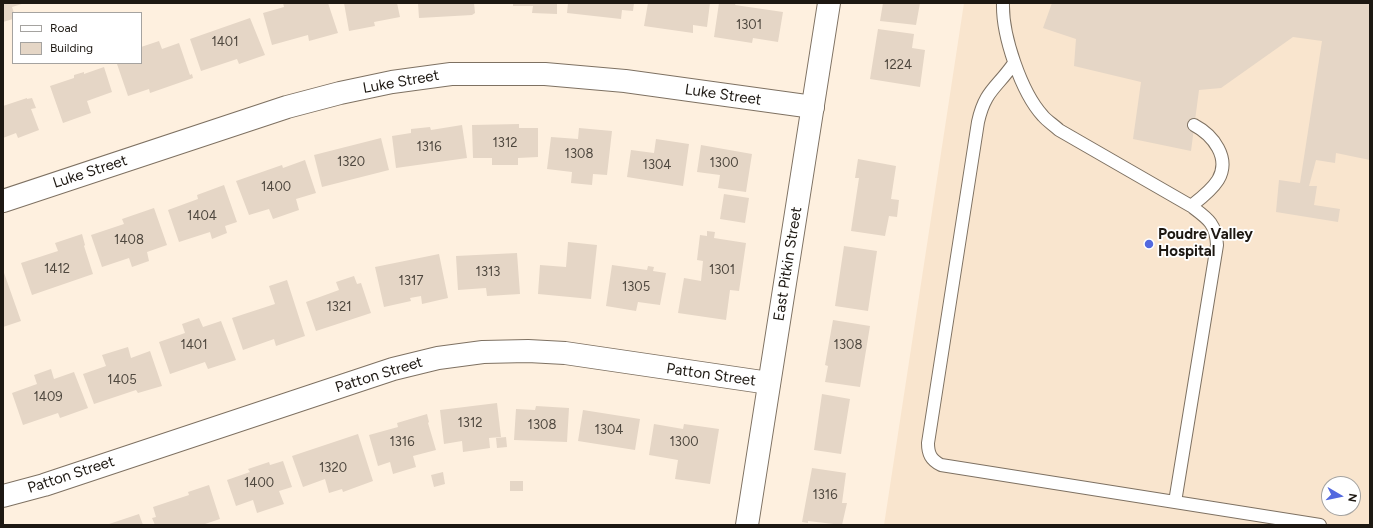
<!DOCTYPE html>
<style>
body{margin:0}
#map{position:relative;width:1373px;height:528px;overflow:hidden;background:#fef0df;font-family:Figtree,sans-serif}
canvas{display:block}
.frame{position:absolute;inset:0;border:4px solid #1d1812;pointer-events:none}
.legend{position:absolute;left:12px;top:12px;width:130px;height:52px;box-sizing:border-box;background:#fff;border:1px solid #a5a3a0;margin:0;padding:5px 7px;list-style:none;font-size:12px;color:#1d1812}
.legend li{display:flex;align-items:center;gap:8px;height:20px}
.legend b{width:20px;border:1px solid #a5a3a0}
.north{position:absolute;left:1321px;top:476px;width:40px;height:40px;box-sizing:border-box;background:#fff;border:1px solid #a5a3a0;border-radius:50%;rotate:99deg;font-size:11px;font-weight:700;line-height:16px;text-align:center;color:#1d1812}
.north::after{content:'';display:block;margin:auto;width:14px;height:18px;background:#5369df;clip-path:polygon(50% 0,100% 100%,50% 72%,0 100%)}
</style>
<div id="map">
<canvas width="1373" height="528"></canvas>
<div class="frame"></div>
<ul class="legend">
<li><b style="height:5px;background:#fff"></b>Road</li>
<li><b style="height:11px;background:#e5d6c6"></b>Building</li>
</ul>
<div class="north">N</div>
</div>
<script>
const c = document.querySelector('canvas').getContext('2d');
c.lineJoin = 'round';
function fill(path, color) { c.fillStyle = color; c.fill(path, 'evenodd'); }
function stroke(path, color, width, dash) { c.strokeStyle = color; c.lineWidth = width; c.lineCap = dash ? 'butt' : 'round'; c.setLineDash(dash || []); c.stroke(path); }
function drawText(font, color, halo, rows, align = 'center') {
  c.font = font + ' Figtree,sans-serif'; c.lineWidth = 3.5; c.setLineDash([]); c.textBaseline = 'middle'; c.strokeStyle = halo; c.fillStyle = color; for (const [text, x, y, turn = 0] of rows) {
    c.save(); c.translate(x, y); c.rotate((+turn || 0) * Math.PI / 180); c.textAlign = isNaN(turn) ? turn : align; if (halo) c.strokeText(text, 0, 0); c.fillText(text, 0, 0); c.restore();
  }
}
fill(new Path2D(`
 M964,3h406v522h-486zM1329,484h24v24h-24z`), '#f9e5ce');
fill(new Path2D(`
 M3,3h22l-13,4 2,6 -1,6 -10,3z
 M283,3h45l10,30 -29,8 -1,-6 -36,10 -9,-32 21,-6z
 M344,3h53l3,14 -26,5 1,4 -26,5z
 M418,3h56l1,10 -3,2 -53,3z
 M513,3h44v11l-25,-1 1,-7h-20z
 M568,3h66l-1,8 -11,-1 -1,9 -54,-6z
 M648,3h62l-3,24 -14,-2v8l-49,-7z
 M719,3h17l-1,2 48,7 -5,30 -25,-4 -1,5 -38,-6z
 M883,3h37l-4,22 -36,-4z
 M1052,3h318v157l-34,-7 -1,10 -19,-3 -7,26h8l-3,19 26,4 -2,13 -62,-10 3,-32 21,3 22,-142 -29,-4 -72,51 -22,2 -8,61 -58,-12 8,-57 -67,-16 2,-27 -33,-11z
 M250,18l15,37 -26,9 -2,-5 -36,12 -11,-32z
 M878,29l36,5 -2,14 13,2 -5,37 -50,-8z
 M159,41l3,8 17,-6 11,32 2,-1 1,4 -43,15 -1,-4 -21,7 -11,-32 24,-1v-16z
 M104,67l8,25 -25,9 4,12 -28,10 -13,-37 24,-8v-3l10,-3v2z
 M27,98v1l5,-1 4,10 -5,1 8,21 -21,8 -2,-5 -13,5v-32z
 M519,124v4h19v29l-20,1v7h-26v-7h-19l-1,-33z
 M462,125l5,33 -71,10 -4,-32 19,-3v-4l19,-2 1,3z
 M579,128l33,3 -5,44 -14,-1 -1,11 -21,-2 1,-11 -25,-3 4,-32 27,2z
 M381,138l8,32 -67,17 -8,-32z
 M656,139l33,5 -6,42 -56,-9 4,-27 23,3z
 M701,145l51,9 -6,38 -28,-4 2,-13 -23,-3z
 M858,159l38,7 -5,33 8,1 -2,17 -8,-1 -4,20 -34,-5 8,-53h-4z
 M305,160l11,33 -20,6 3,11 -26,9 -4,-10 -20,6 -13,-34 46,-16 1,3z
 M224,185l13,37 -12,4 2,7 -15,6 -2,-7 -31,10 -11,-32 30,-11 -1,-4z
 M724,194l25,4 -4,25 -25,-4z
 M154,208l13,37 -20,7 2,9 -17,6 -3,-9 -27,9 -11,-32 33,-11 -2,-5z
 M707,231l8,1 -1,6 32,5 -7,48 -9,-1 -4,30 -48,-7 6,-35 17,3 2,-20 -6,-1 3,-25 7,1z
 M82,234l3,11 -1,1 9,28 -61,21 -11,-32 37,-12 -3,-8z
 M568,242l29,3 -6,54 -53,-5 2,-29 26,2z
 M844,246l33,5 -9,60 -33,-5z
 M517,253l3,41 -33,2 -1,-8 -28,2 -2,-34z
 M439,254l9,44 -26,6 -1,-8 -11,2 1,3 -27,6 -9,-40z
 M612,265l35,5 1,-4 6,1 -1,4 13,2 -6,32 -22,-3 -2,9 -30,-5z
 M3,270l18,51 -18,6z
 M354,276l3,8 4,-1 10,30 -55,18 -10,-29 33,-12 -3,-8z
 M287,280l18,56 -29,10 -2,-7 -31,11 -11,-32 43,-14 -6,-18z
 M199,318l4,9 18,-6 15,39 -28,9 -3,-7 -35,12 -11,-32 26,-9 -3,-9z
 M833,320l37,6 -10,61 -35,-5 3,-16 -3,-1z
 M128,347l3,11 19,-7 12,35 -24,7 -2,-3 -42,14 -11,-30 23,-8 -4,-11z
 M51,369l3,10 20,-7 14,36 -28,10 -2,-5 -35,12 -11,-32 25,-9 -3,-9z
 M822,394l28,5 -9,55 -27,-4z
 M497,403l4,34 -12,1 1,10 -27,4 -1,-11 -18,3 -4,-34z
 M536,406l33,2 -2,34 -53,-2 2,-31 19,1z
 M583,410l57,9 -5,31 -57,-9z
 M427,414l2,8 -1,1 8,27 -23,6 3,11 -23,7 -3,-12 -12,4 -9,-31 29,-8 -1,-4z
 M654,424l29,5 1,-5 35,5 -9,55 -35,-5 3,-19 -29,-5z
 M358,434l15,47 -30,11 -1,-3 -13,4 -4,-14 -22,8 -11,-31z
 M506,437l1,10 -10,1 -1,-10z
 M283,461l9,26 -13,4 5,13 -27,9 -4,-13 -17,6 -9,-26 23,-8 -2,-3 21,-7 1,3z
 M812,468l34,5 -4,30h5l-5,22 -34,-4v2l-6,-1z
 M443,472l2,12 -11,3 -3,-12z
 M510,481h13v10h-13z
 M209,485l11,34 -18,6h-47l-3,-7 4,-1 -3,-10 36,-12 -1,-3z
 M139,514l4,11h-37z`), '#e5d6c6');
const service = new Path2D(`
 M1003,3c-1,32 18,89 40,113 4,5 11,9 16,14l132,76c16,12 25,17 26,39l-42,257
 M1014,63c-17,25 -29,27 -36,59l-50,321c0,11 3,17 13,22l379,60
 M1191,206c9,-7 20,-15 27,-26 13,-22 -5,-45 -24,-55`);
const minor = new Path2D(`
 M3,201l284,-94 53,-14 52,-11 59,-8h94l80,7 188,26
 M3,496l41,-11 349,-116 45,-11 45,-6 45,-1 37,2 204,30`);
const tertiary = new Path2D(`
 M747,525l82,-522`);
stroke(service, '#7e7162', 14);
stroke(minor, '#7e7162', 24);
stroke(tertiary, '#7e7162', 24);
stroke(service, '#fff', 12);
stroke(minor, '#fff', 22);
stroke(tertiary, '#fff', 22);
for (const [x, y, r, color] of [
 [1149,244,5,"#5369df"]
]) { const dot = new Path2D(); dot.arc(x, y, r, 0, 2 * Math.PI); c.fillStyle = color; c.fill(dot); stroke(dot, '#fff', 1.5); }
drawText('13px', '#4f483f', null, [
 ["1301",749,25],
 ["1401",225,42],
 ["1224",898,65],
 ["1312",505,143],
 ["1316",429,147],
 ["1308",579,154],
 ["1320",351,162],
 ["1300",724,163],
 ["1304",657,165],
 ["1400",276,187],
 ["1404",202,216],
 ["1408",129,240],
 ["1412",57,269],
 ["1301",722,270],
 ["1313",488,272],
 ["1317",411,281],
 ["1305",636,287],
 ["1321",339,307],
 ["1401",194,345],
 ["1308",848,345],
 ["1405",122,380],
 ["1409",48,397],
 ["1312",470,423],
 ["1308",542,425],
 ["1304",609,430],
 ["1316",402,442],
 ["1300",684,442],
 ["1320",333,468],
 ["1400",259,483],
 ["1316",825,495]
]);
drawText('15px', '#1d1812', '#fff', [
 ["Luke Street",401,82,-10],
 ["Luke Street",723,95,8],
 ["Luke Street",90,172,-18],
 ["East Pitkin Street",788,264,-81],
 ["Patton Street",379,375,-17],
 ["Patton Street",711,375,8],
 ["Patton Street",71,475,-18]
]);
drawText('bold 15px', '#1d1812', '#fff', [
 ["Poudre Valley",1158,235],
 ["Hospital",1158,252]
], 'left');
</script>
